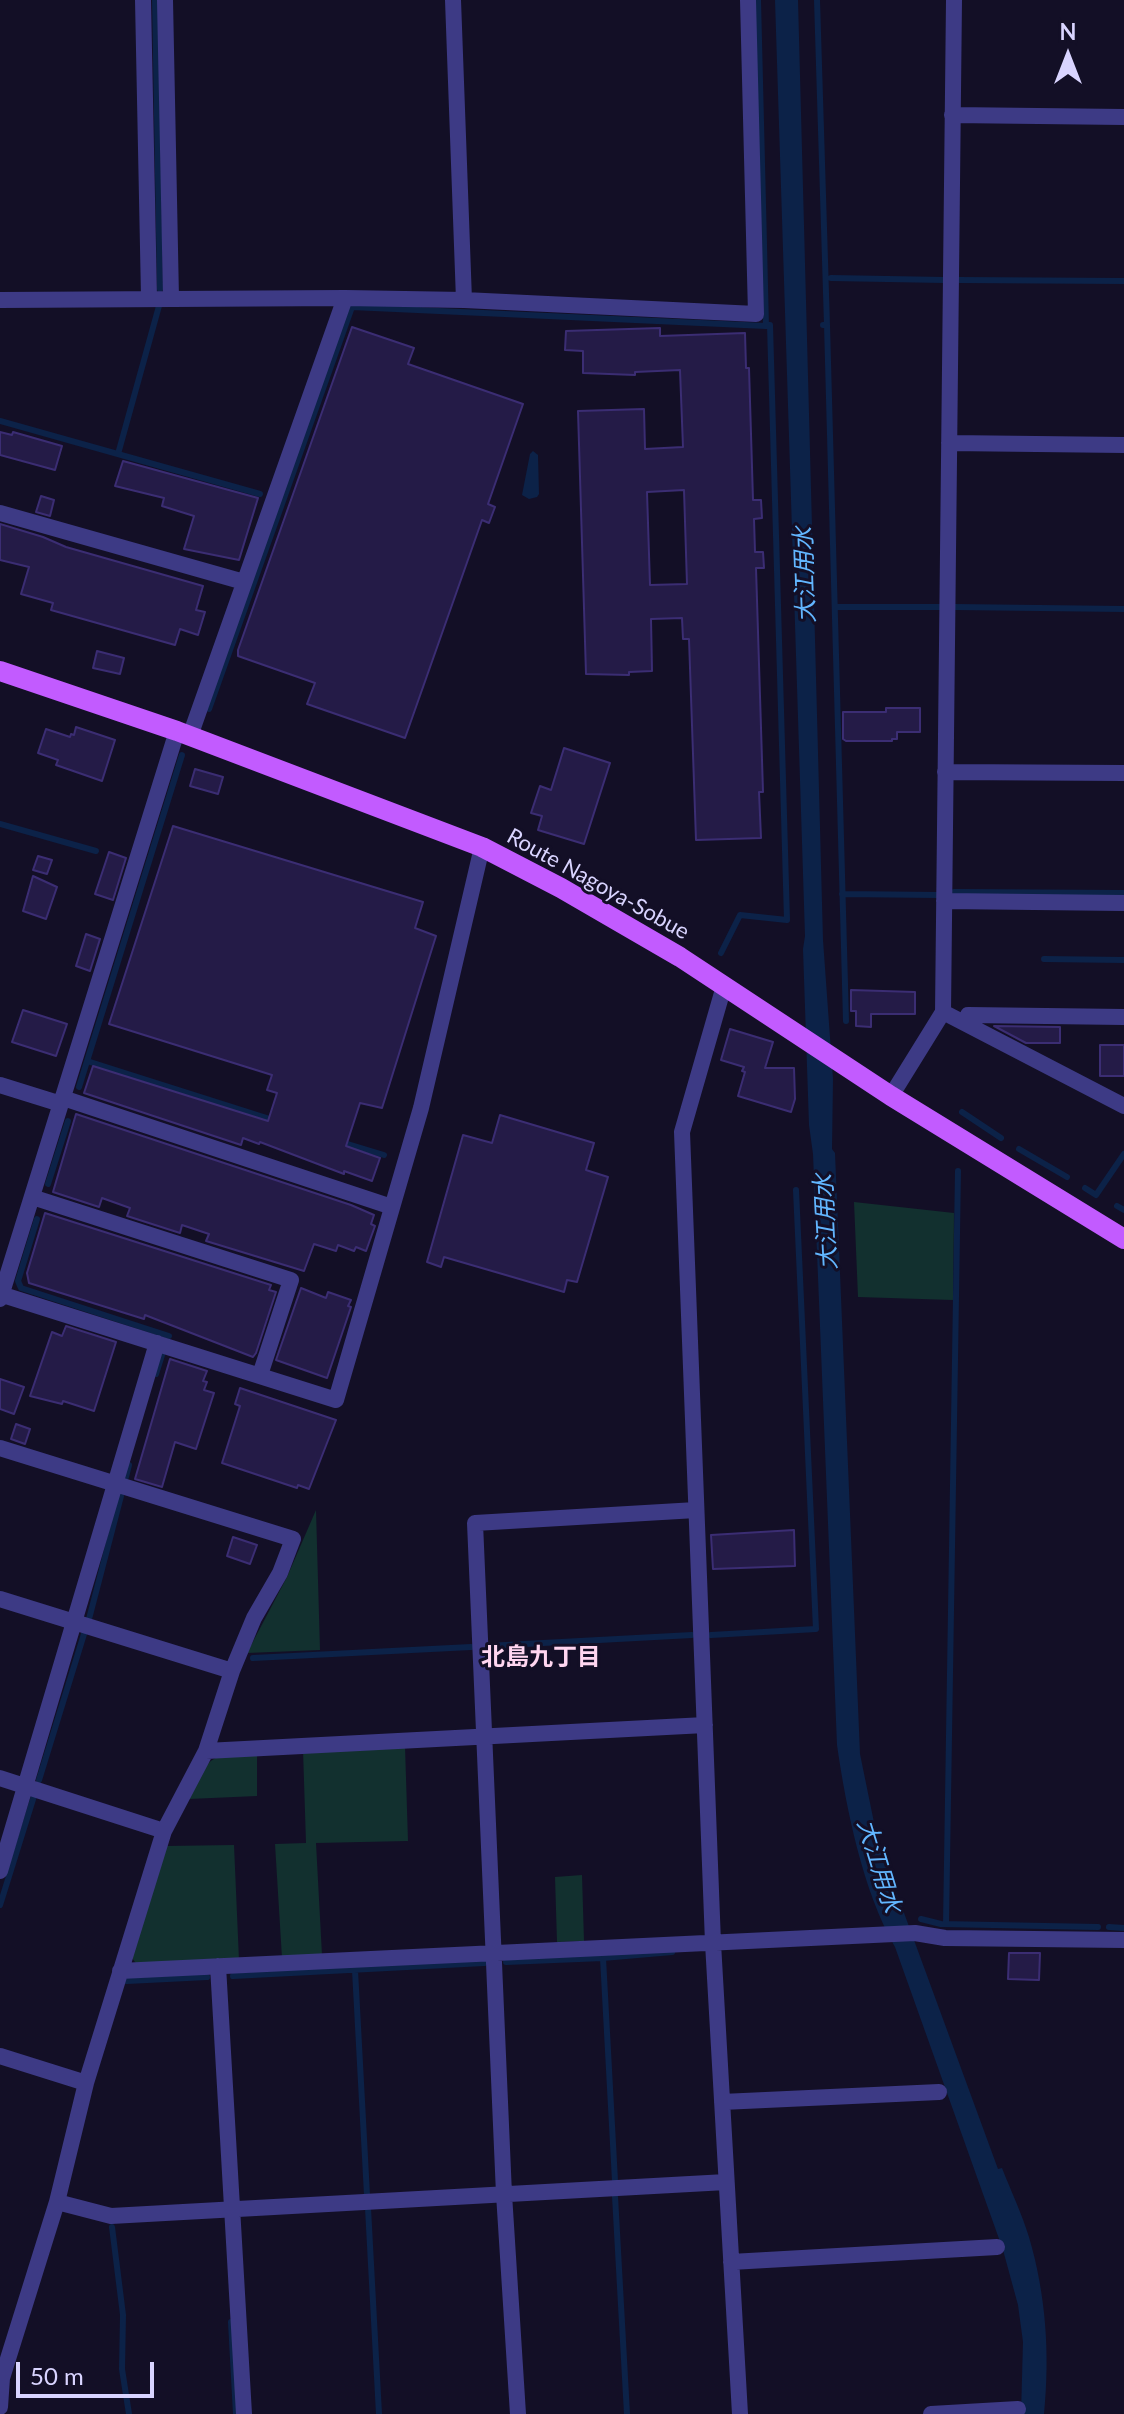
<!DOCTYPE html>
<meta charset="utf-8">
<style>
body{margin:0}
#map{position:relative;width:1124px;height:2414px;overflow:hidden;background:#130f26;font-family:Lato,sans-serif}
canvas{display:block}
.north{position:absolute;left:1028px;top:16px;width:80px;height:80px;-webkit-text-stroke:6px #130f26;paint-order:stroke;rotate:0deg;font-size:22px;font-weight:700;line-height:32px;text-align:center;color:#d9d4ff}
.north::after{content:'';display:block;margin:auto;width:28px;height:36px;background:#d9d4ff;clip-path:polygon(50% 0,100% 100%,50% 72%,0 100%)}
.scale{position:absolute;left:16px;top:2362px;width:138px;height:36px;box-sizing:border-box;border:4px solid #d9d4ff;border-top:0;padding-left:10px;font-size:24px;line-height:28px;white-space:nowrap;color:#d9d4ff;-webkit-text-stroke:6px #130f26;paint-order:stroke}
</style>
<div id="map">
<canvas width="1124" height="2414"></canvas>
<div class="north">N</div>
<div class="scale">50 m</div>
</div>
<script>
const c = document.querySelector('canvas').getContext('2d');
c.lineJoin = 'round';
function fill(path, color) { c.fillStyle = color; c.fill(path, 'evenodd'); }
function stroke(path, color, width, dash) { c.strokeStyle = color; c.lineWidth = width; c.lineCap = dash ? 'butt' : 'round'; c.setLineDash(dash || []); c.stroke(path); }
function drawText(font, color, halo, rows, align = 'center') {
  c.font = font + ' Lato,"Noto Sans JP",sans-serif'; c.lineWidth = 6; c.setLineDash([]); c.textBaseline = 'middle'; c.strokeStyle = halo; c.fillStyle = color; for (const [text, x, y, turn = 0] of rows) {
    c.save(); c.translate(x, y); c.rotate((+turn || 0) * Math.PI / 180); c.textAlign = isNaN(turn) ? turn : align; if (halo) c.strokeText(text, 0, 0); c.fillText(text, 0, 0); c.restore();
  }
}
fill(new Path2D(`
 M854,1202l100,11 -1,87 -95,-3z
 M316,1510l4,140 -73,3 40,-76z
 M405,1746l3,95 -92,2 6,112 -40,3 -7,-114 31,-1 -3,-93z
 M257,1752v44l-68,3c23,-46 16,-42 68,-47z
 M234,1845l5,115 -101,6 -6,-8 34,-112z
 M582,1875l2,66 -27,1 -2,-65z`), '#12302f');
fill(new Path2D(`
 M775,0h23l25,940 10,139 -1,70 3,4 25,601 18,88 120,327 4,-1c9,23 20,46 27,69 17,58 21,117 15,177h-23l2,-72 -5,-37 -15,-55 -108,-303c-32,-55 -49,-139 -58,-202l-24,-591 -4,-29 -6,-176 2,-13z
 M533,451l5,4 1,39 -2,3 -8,2 -7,-4 8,-41z`), '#0c2248');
stroke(new Path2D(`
 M155,0l5,289
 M758,0l8,326 3,-1
 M817,0l10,325
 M831,278l113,2
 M958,280l166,1
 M823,325h4l19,696
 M0,421l260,73
 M118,454l41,-148
 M835,607h106
 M954,607l170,2
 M209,709l143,-402 414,19
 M0,824l96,27
 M954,892l170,1
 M842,894l96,1
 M721,953l19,-38 47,5 -17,-595
 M1044,959l80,1
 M87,1061l186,59
 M79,1087l103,-332
 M962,1112l39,26
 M341,1142l43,13
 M1019,1149l48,28
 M48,1184l20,-63
 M1085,1188l11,7 28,-41
 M1117,1206l7,4
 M37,1219l-19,62 3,7 148,48
 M156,1374l6,-19
 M126,1477l3,-12
 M89,1619l32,-123
 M711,1635l105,-6 -20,-439
 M487,1646l205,-11
 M253,1658l218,-11
 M39,1780l45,-146
 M0,1905l34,-109
 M921,1919l20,5 157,3
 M946,1924l12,-753
 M1109,1927l15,1
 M506,1962l97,-4
 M355,1970l12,225
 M233,1976l251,-13
 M127,1981l80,-4
 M615,2181l-12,-223 69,-6
 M615,2196l12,218
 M368,2208l11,206
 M112,2227l11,88 -1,54 7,45
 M231,2322l5,92`), '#0c2248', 6);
const building = new Path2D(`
 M352,327l62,21 -6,16 115,40 -35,100 7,3 -6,16 -7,-3 -77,218 -98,-34 8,-21 -77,-27v-6z
 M660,328v8l85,-3 1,35h3l4,132h8l1,18 -8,1 1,33h8l1,16h-8l7,224h-4l2,46 -65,2 -7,-201h-6l-1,-21 -31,1 1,52 -23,1v3l-43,-1 -8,-263 66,-2 1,40 38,-2 -3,-77 -45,2v3l-52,-2v-22l-18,-1 1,-19zM684,490l3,94 -37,1 -3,-93z
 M0,432l12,3 1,-3 49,14 -7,24 -55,-15z
 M123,461l135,37 -19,62 -55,-11 10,-33 -32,-10 2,-8 -49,-12z
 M41,496l13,4 -4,16 -14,-4z
 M0,524l43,13 23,10 137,39 -7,24 9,2 -7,23 -18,-6 -5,16 -124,-35 2,-7 -32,-9 8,-27 -29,-7z
 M97,651l27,7 -4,16 -27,-6z
 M886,708h34v24h-23v7h-5v2h-46l-3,-2v-27h43z
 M76,727l39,13 -13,41 -46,-16 2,-5 -20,-7 8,-24 24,8 1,-3 3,1z
 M564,748l46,15 -26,81 -46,-14 4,-14 -11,-3 9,-27 11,4z
 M195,769l28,8 -5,17 -28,-8z
 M173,826l250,76 -8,26 21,8 -54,172 -22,-5 -14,43 34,12 -8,23 -28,-10v3l-84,-32 -1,2 -16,-6 -2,7 -157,-52 9,-27 175,55 9,-28 -10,-3 5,-15 -163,-51z
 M109,852l17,6 -13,42 -18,-6z
 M38,856l14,4 -5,14 -14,-4z
 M33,876l24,11 -11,32 -23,-8z
 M86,934l14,5 -10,32 -14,-5z
 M851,990l64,2v22h-44v13l-15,-1v-15h-5z
 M23,1010l44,14 -11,32 -44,-14z
 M994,1026l66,1v16h-34z
 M730,1029l43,13 -8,26h29l1,31 -4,13 -53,-16 7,-24 -3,-1 2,-4 -23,-7z
 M1100,1045h24v31h-24z
 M76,1114l275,91 23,10 -3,9 4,2 -9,25 -10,-4 -2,4 -16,-6 -2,6 -22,-7 -10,27 -98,-30 3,-7 -27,-9 -2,8 -53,-17 3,-8 -28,-10 -3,9 -46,-15z
 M500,1115l94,28 -8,27 22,7 -31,105 -10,-2 -3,12 -120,-35 -3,10 -14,-5 36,-127 29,8z
 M45,1213l226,72 -2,5 7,2 -20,61 -3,4 -108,-42 -1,4 -115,-36 -2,-10z
 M301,1288l25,10 2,-6 23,8 -3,6 3,1 -24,71 -51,-18z
 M66,1326l50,16 -22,69 -31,-10 -1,3 -32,-8 22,-64 10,4z
 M170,1359l37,12 -4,10 4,1 -3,8 10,3 -18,56 -21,-7 -13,45 -27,-8z
 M0,1379l24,8 -10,27 -14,-5z
 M240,1388l96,32 -27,69 -11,-4 -1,3 -75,-25 18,-57 -5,-2z
 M16,1424l14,5 -5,15 -14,-5z
 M794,1530l1,36 -82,3 -2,-34z
 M233,1537l24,8 -7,19 -23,-8z
 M1009,1953h31l-1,27 -31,-1z`);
fill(building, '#241b47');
stroke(building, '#3b2d73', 2);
stroke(new Path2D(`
 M143,0l6,297
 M165,0l6,298
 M453,0l11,300
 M952,115l172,2
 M0,300l345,-2 119,2 292,14 -8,-314
 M949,443l175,2
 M0,513l244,69
 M190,736l155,-438
 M945,772l179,1
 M944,901l180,2
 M724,986l-42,146 31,811 27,471
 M943,1012l181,94
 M965,1023l3,-8 156,2
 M0,1085l61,19
 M891,1096l52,-84 11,-1012
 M63,1098l329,109
 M32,1197l259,83 -31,95
 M0,1294l336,106 85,-292 61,-261
 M0,1299l177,-568
 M0,1448l293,91 -13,34 -26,45 -22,53 -26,80 -42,80 -78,252 -29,119 -55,176 -2,29
 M0,1599l232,72
 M206,1751l499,-26
 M0,1778l164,53
 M0,1871l157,-528
 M218,1966l26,448
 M120,1971l795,-38 30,5 179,2
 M0,2056l86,27
 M722,2102l217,-10
 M57,2202l54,14 615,-34
 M731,2262l266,-15
 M518,2414l-14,-220 -29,-671 221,-13
 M931,2414l87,-5`), '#3d3a85', 16);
stroke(new Path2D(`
 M0,671l177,60 305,116 79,41 119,69 211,139 233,143`), '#c25bff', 20);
drawText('22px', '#d9d4ff', '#130f26', [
 ["Route Nagoya-Sobue",598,884,29]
]);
drawText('italic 24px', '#62b6ff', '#130f26', [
 ["大江用水",805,575,-92],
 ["大江用水",826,1222,-93],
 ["大江用水",879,1866,73]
]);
drawText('bold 24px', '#ffd6f0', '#130f26', [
 ["北島九丁目",541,1657]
]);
</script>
